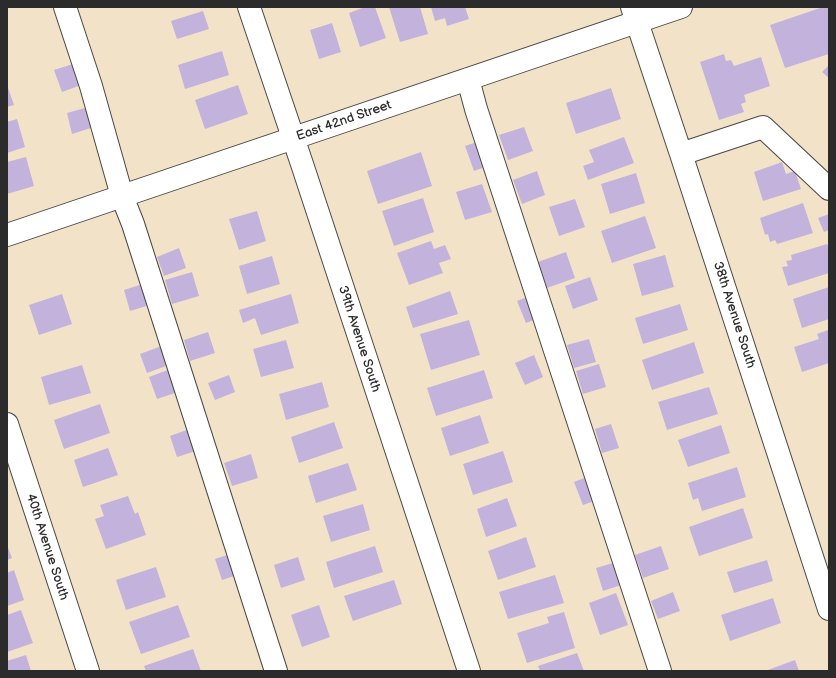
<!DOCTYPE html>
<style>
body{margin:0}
#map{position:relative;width:836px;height:678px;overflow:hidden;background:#f2e3c8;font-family:"Balsamiq Sans",sans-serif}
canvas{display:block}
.frame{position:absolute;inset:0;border:8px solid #2b2b2b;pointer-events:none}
</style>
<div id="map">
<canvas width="836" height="678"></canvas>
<div class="frame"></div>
</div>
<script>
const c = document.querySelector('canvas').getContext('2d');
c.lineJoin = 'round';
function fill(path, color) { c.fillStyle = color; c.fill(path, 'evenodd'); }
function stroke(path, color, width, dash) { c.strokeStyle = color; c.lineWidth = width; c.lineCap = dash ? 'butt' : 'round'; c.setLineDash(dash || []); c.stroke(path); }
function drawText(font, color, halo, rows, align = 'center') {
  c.font = font + ' "Balsamiq Sans",sans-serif'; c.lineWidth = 4; c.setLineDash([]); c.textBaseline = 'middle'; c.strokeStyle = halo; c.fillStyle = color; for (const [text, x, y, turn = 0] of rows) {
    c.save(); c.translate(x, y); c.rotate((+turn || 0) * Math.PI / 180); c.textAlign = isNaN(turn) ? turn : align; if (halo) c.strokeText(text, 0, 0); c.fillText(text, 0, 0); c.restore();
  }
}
fill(new Path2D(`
 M365,7h10l11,31 -26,9 -11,-34z
 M389,7h31l8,27 -28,8z
 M431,7h34l4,12 -22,7 -2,-8 -10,3z
 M823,7h6v47l-44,14 -15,-43z
 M203,11l6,18 -32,10 -6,-18z
 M332,23l9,29 -22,7 -9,-29z
 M222,51l7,24 -44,14 -7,-24z
 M724,54l2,7 5,-1 3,6 27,-9 9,29 -26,9 2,7 -5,2 3,8 -25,8 -19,-58z
 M76,63l8,21 -22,8 -8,-22z
 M829,65v13l-7,-6z
 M7,85l7,20 -7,2z
 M238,85l10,29 -43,15 -10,-29z
 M611,88l10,31 -45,15 -10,-31z
 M92,106l5,20 -25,8 -5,-21z
 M17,119l8,28 -18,6v-31z
 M524,127l9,24 -25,9 -9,-25z
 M624,137l10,26 -46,17 -5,-14 11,-4 -5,-12z
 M483,140l8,25 -17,6 -9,-25z
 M421,152l11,34 -54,18 -11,-33z
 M26,157l8,29 -27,8v-32z
 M782,162l4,12 9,-3 6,18 -38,12 -9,-29z
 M537,171l8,24 -23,9 -9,-24z
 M636,173l9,30 -35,11 -9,-30z
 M482,184l10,28 -27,8 -9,-28z
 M423,198l11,34 -40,14 -12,-35z
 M575,199l10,28 -26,9 -10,-29z
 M803,203l10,30 -36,11 -2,-4 -5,2 -2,-8 -3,1 -5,-17z
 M257,211l9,30 -27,9 -10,-31z
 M829,214v16l-5,2 -6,-14z
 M645,216l11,32 -44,15 -11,-32z
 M431,241l3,8 11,-4 6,14 -12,4 4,10 -34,12 -12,-32z
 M827,244l2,5v24l-41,13 -6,-19 6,-1 -2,-5 6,-1 -1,-5z
 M179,248l7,20 -22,8 -7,-19z
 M566,252l9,26 -28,10 -9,-26z
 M665,255l9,32 -32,9 -9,-32z
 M272,256l8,28 -33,10 -8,-28z
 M192,272l7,24 -27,8 -7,-24z
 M590,277l8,23 -25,9 -8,-23z
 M146,283l7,21 -23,7 -6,-21z
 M829,287v32l-27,9 -9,-29z
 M450,291l8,23 -45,14 -7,-21z
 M62,294l10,30 -33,11 -10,-30z
 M291,294l8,29 -38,12 -6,-17 -12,5 -4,-13z
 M532,295l9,22 -15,6 -9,-22z
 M680,304l8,26 -45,14 -8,-26z
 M469,320l11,35 -49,15 -11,-36z
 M828,330l1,33 -27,9 -8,-25 25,-8 -2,-5z
 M208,332l7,21 -25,8 -6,-21z
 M589,339l7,23 -22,6 -7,-23z
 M286,340l8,28 -33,9 -8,-28z
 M694,342l10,31 -52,17 -10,-30z
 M167,344l7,19 -27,10 -7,-19z
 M534,355l9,22 -18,8 -10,-22z
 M599,364l7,23 -23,7 -7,-23z
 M82,365l9,28 -42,12 -8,-28z
 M176,367l8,23 -27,9 -8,-22z
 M484,370l9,28 -57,18 -9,-28z
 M229,375l6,17 -20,8 -7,-17z
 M322,382l7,25 -43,13 -7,-26z
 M709,387l9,27 -51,16 -9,-28z
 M100,404l10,29 -46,16 -10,-29z
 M480,415l9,28 -39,13 -9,-28z
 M334,422l9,26 -44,15 -8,-26z
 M611,424l8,24 -17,5 -7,-24z
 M721,425l9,28 -42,14 -10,-27z
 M195,427l7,22 -25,8 -7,-21z
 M108,448l10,27 -35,12 -9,-27z
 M503,451l10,31 -40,13 -10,-31z
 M251,454l7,24 -26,8 -8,-23z
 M348,463l9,27 -41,13 -8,-27z
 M737,467l9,30 -44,14 -4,-13 -5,2 -5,-17z
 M592,475l8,24 -17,6 -9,-23z
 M128,496l7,18 3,-2 8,23 -40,14 -11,-30 9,-3 -4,-11z
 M507,498l10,28 -31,11 -9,-28z
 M363,504l7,26 -39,12 -8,-26z
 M743,508l10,30 -54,18 -10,-29z
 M526,537l10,30 -38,13 -10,-29z
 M7,545l5,13 -5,2z
 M375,546l8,26 -49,16 -8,-26z
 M661,546l8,23 -26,9 -8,-23z
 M236,552l7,21 -21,7 -7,-21z
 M298,557l7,23 -24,8 -7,-23z
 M767,560l6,21 -39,12 -7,-21z
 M620,561l7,22 -24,8 -7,-23z
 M156,567l10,30 -40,13 -10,-30z
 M14,570l10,30 -17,6v-33z
 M555,575l9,28 -56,16 -9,-27z
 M394,580l8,24 -49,17 -9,-25z
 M673,592l7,19 -22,8 -7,-18z
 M616,593l12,32 -28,10 -11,-32z
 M773,598l8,25 -51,18 -9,-26z
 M178,605l12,32 -49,17 -12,-32z
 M319,605l11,32 -28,10 -11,-32z
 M21,610l12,33 -26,9v-37z
 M564,612l11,36 -48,15 -10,-30 32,-10 -2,-6z
 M193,649l8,22h-55l-2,-5z
 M577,653l7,18h-44l-2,-5z
 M26,655l5,16h-24v-10z
 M795,660l4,11h-34z`), '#c3b2dc');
const minor = new Path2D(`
 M65,7l26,79 31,110 11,28 143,447
 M249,7l53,157 167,507
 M632,7l49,147 148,455
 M468,79l8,30 184,562
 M681,154l82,-27 66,62
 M7,235l674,-228
 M7,424l81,247`);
stroke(minor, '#494743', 24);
stroke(minor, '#fff', 22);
drawText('13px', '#2b2b2b', '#fff', [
 ["East 42nd Street",344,121,-19],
 ["38th Avenue South",734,315,72],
 ["39th Avenue South",359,339,72],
 ["40th Avenue South",47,547,72]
]);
</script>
